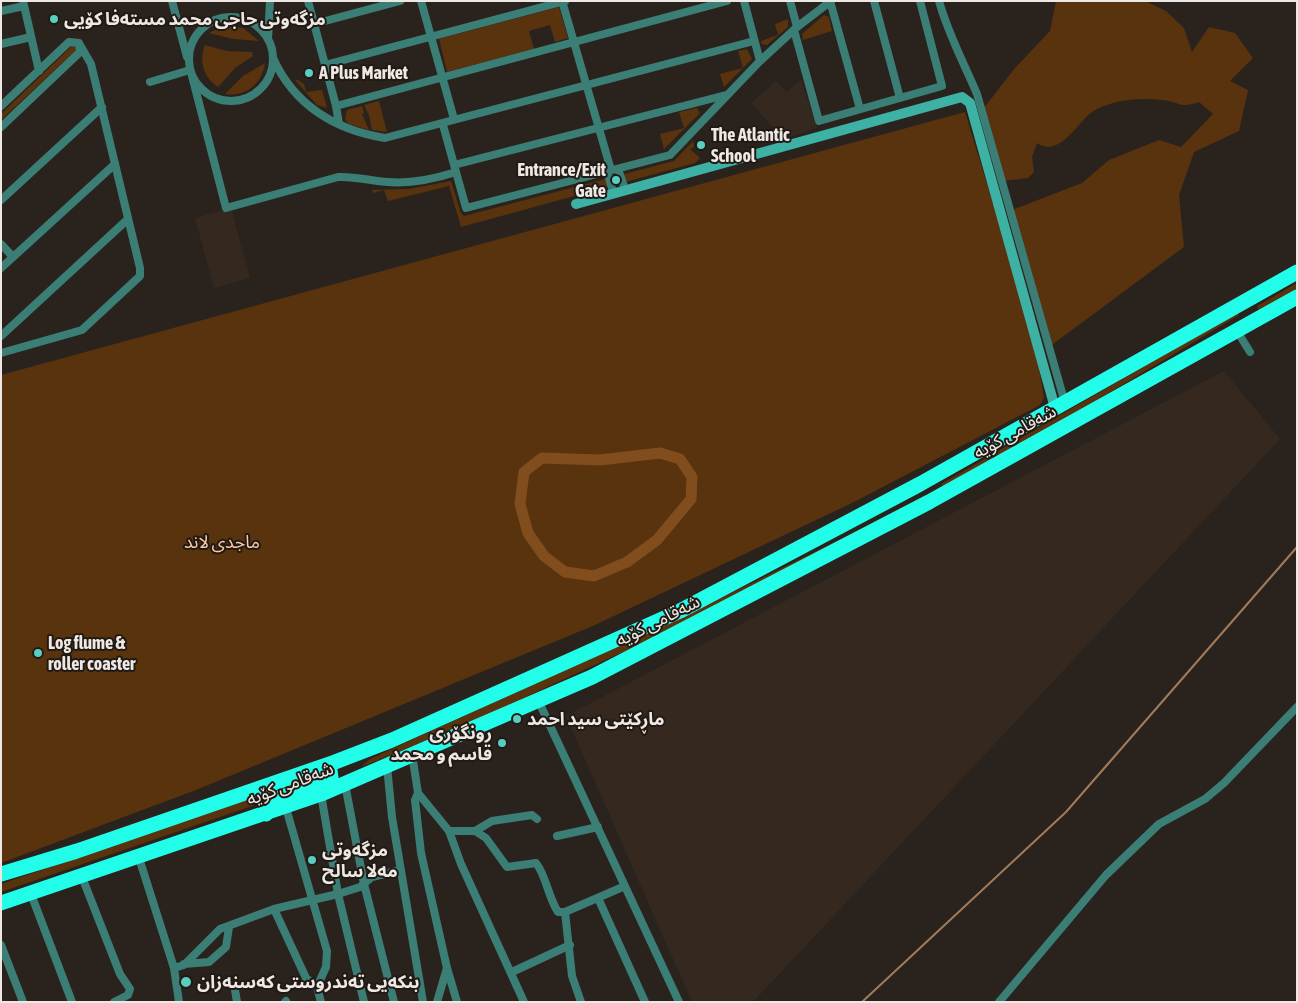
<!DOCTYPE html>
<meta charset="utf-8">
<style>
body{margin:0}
#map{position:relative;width:1298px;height:1003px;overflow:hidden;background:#2a231d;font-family:"Asap Condensed",sans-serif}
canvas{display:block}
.frame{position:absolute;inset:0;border:2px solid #eee8e5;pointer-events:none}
</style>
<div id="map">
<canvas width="1298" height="1003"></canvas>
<div class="frame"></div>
</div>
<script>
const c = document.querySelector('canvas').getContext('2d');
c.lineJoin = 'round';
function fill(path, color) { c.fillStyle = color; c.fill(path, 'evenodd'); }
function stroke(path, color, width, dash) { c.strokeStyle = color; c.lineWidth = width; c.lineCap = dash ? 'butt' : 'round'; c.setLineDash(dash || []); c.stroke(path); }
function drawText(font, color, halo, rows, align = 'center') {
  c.font = font + ' "Asap Condensed","Noto Sans Arabic",sans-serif'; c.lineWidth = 4; c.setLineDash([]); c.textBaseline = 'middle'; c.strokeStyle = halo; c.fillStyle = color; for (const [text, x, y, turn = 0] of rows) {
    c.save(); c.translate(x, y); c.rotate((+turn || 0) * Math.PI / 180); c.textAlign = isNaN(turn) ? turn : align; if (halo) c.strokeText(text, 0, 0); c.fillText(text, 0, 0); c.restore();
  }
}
fill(new Path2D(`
 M801,80l16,48 -33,11 -33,-36 25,-22 11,11z
 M231,208l19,70 -36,10 -19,-70z
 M1224,371l56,68 -527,563h-61l-126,-286z`), '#35291f');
fill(new Path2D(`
 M1056,1h89l21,10 18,17 8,24 17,-25 26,6 18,25 -23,23 18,9 -9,41 -45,21 -15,43 5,52 -135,100 -37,-137 70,-27 27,-23 50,-20 22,7 32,-33 -14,-12c-22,7 -17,0 -37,-2 -21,-3 -53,0 -70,12 -15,11 -32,46 -55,31l-5,14 2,15 -6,6 -26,3 -19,-72 32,-41 35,-37z
 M559,7l9,31 -13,4 -5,-17 -21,6 5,18 -87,23 -8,-33z
 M824,15l5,2 3,14 -29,9 -1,-6z
 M788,19v8l-21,18 -5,-1 -1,-3 17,-6 -3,-11z
 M223,26l20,2 16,13 -26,-2 -24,-6z
 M205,45l22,6 25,1 1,4 -18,12 -17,19c-15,-10 -19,-26 -13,-42z
 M72,46l4,1v3l-75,70v-6z
 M747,49l5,10 -28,28 -4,-13 23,-6 -5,-17z
 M265,63c-3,21 -19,34 -40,31l18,-18z
 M295,80h3l6,4 2,8 16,-2 5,18 -10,-3z
 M379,101l8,31 -15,-2 -3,-15 -5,-10z
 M362,106l2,7 -2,1 7,16 -20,-6 -4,-5 2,-9z
 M697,108l3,5 -36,36 -4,-15 24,-6 -5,-16z
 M965,112l69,226 10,60 -4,7 -186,97 -259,123 -399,165 -195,73v-488z
 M693,141l1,6 -4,2 10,9 -5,5 -234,64 -12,-41 -61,15 -4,-11 -11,3 -1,-3 37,-1 42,-8 10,32 3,3 210,-55z
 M1297,283v10l-38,17 -2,-4z
 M1237,313l2,2c-98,59 -196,118 -296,172l-2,-3z
 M908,506l-259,134 -182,84 -106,43 9,-8 345,-158z
 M323,773l-1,4 -55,19 -12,9 -254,87v-8z`), '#59320e');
stroke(new Path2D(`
 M862,1002l204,-190 231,-265`), '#a27c59', 2);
stroke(new Path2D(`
 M660,453l20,6 12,18 -1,22 -34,41 -30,22 -33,14 -29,-4 -21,-16 -16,-23 -8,-29 4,-32 18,-14 58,2z`), '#824d1d', 11);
stroke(new Path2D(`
 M23,1l16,70
 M172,1l15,56
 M308,1l28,105 3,18
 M421,1l33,118
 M562,1l49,169
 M744,1l16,60
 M790,1l7,26
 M830,1l30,108
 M874,1l26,97
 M939,1c9,33 25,62 38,93l88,309
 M1,11l23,-5
 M189 59a42 42 0 1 1 84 0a42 42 0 1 1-84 0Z
 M314,24l86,-23
 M794,30l25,91 123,-35 -22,-85
 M268,39l2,-38
 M1,44l30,-7
 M273,58c21,47 62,72 112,80l369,-97
 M325,65l240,-64
 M191,72l35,136 112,-31c17,-1 33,4 50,5 23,2 46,-3 68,-10
 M150,82l40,-12
 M1,106l68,-64 10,1 1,9 -79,75
 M336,106l391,-105
 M443,125l23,83 204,-53 90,-94 37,-34 34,-26
 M454,165l272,-70
 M618,169l7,20
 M607,171l6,21
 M1,200l101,-93
 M1,244l12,13
 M1,268l114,-104
 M1237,331l13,21
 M1,336l127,-117
 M1,353l81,-23 58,-54v-8l-49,-204 -11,-19
 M538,700l141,302
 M412,754l6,39 -3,7 6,53 26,115 -10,34
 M387,766l5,51 31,185
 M345,784l19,100 30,118
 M418,793l31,38 12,33 63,138
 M321,794l17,100 26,108
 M286,808l41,143 -1,16 -9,20
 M449,831h26l17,-10 40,-6 5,4
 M475,831l11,7 21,29 29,-4c10,12 12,34 22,49h7l7,64 9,26
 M557,836l41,-9
 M139,858l35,110 5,34
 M82,877l38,97 10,15 -2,6 -14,7
 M31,894l41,108
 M598,898l47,104
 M274,909l64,-15 22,-7 12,-10 29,-7
 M565,912l60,-26
 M1,945l22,57
 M184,964l25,-2 17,-15 3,-20
 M174,968l10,-3 36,-36 54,-20 32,69 11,9 4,15
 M447,968l10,34
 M512,972l58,-27
 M235,990l2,12
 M285,1002l1,-1
 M999,1002l107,-127 53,-51 46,-25 19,-16 73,-76`), '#3b7e76', 8);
stroke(new Path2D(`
 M576,204l386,-107 8,6 85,305`), '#3cb1a4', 10);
stroke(new Path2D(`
 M266,814l11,-15 51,-18 3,-3 -1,-8 -14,-1
 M1,874l76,-23 258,-89 57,-22 288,-129 240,-127 377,-212
 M1,903l320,-109 271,-117 337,-175 368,-205`), '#22fde9', 15);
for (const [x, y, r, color] of [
 [54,19,5,"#58cec0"],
 [309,73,5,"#58cec0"],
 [701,145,5,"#58cec0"],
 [616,180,5,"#58cec0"],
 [38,653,5,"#58cec0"],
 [517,719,5,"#58cec0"],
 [502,743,5,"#58cec0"],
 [312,860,5,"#58cec0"],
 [186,982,6,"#58cec0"]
]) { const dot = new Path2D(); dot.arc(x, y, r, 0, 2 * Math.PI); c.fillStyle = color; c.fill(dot); stroke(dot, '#211a14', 2); }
drawText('bold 18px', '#eee8e5', '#211a14', [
 ["مزگەوتی حاجی محمد مستەفا کۆیی",64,19],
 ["A Plus Market",319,73],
 ["The Atlantic",711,135],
 ["School",711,156],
 ["Entrance/Exit",606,170,"right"],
 ["Gate",606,191,"right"],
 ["Log flume &",48,643],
 ["roller coaster",48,664],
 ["ماڕکێتی سید احمد",527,719],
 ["رونگۆری",492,733,"right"],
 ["قاسم و محمد",492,754,"right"],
 ["مزگەوتی",322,850],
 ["مەلا سالح",322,871],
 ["بنکەیی تەندروستی کەسنەزان",197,982]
], 'left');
drawText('18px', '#eee8e5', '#211a14', [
 ["شەقامی کۆیە",1015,432,-29],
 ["شەقامی کۆیە",658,621,-27],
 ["شەقامی کۆیە",290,784,-21]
]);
drawText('18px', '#fbcaa5', '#211a14', [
 ["ماجدی لاند",222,542]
]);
</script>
